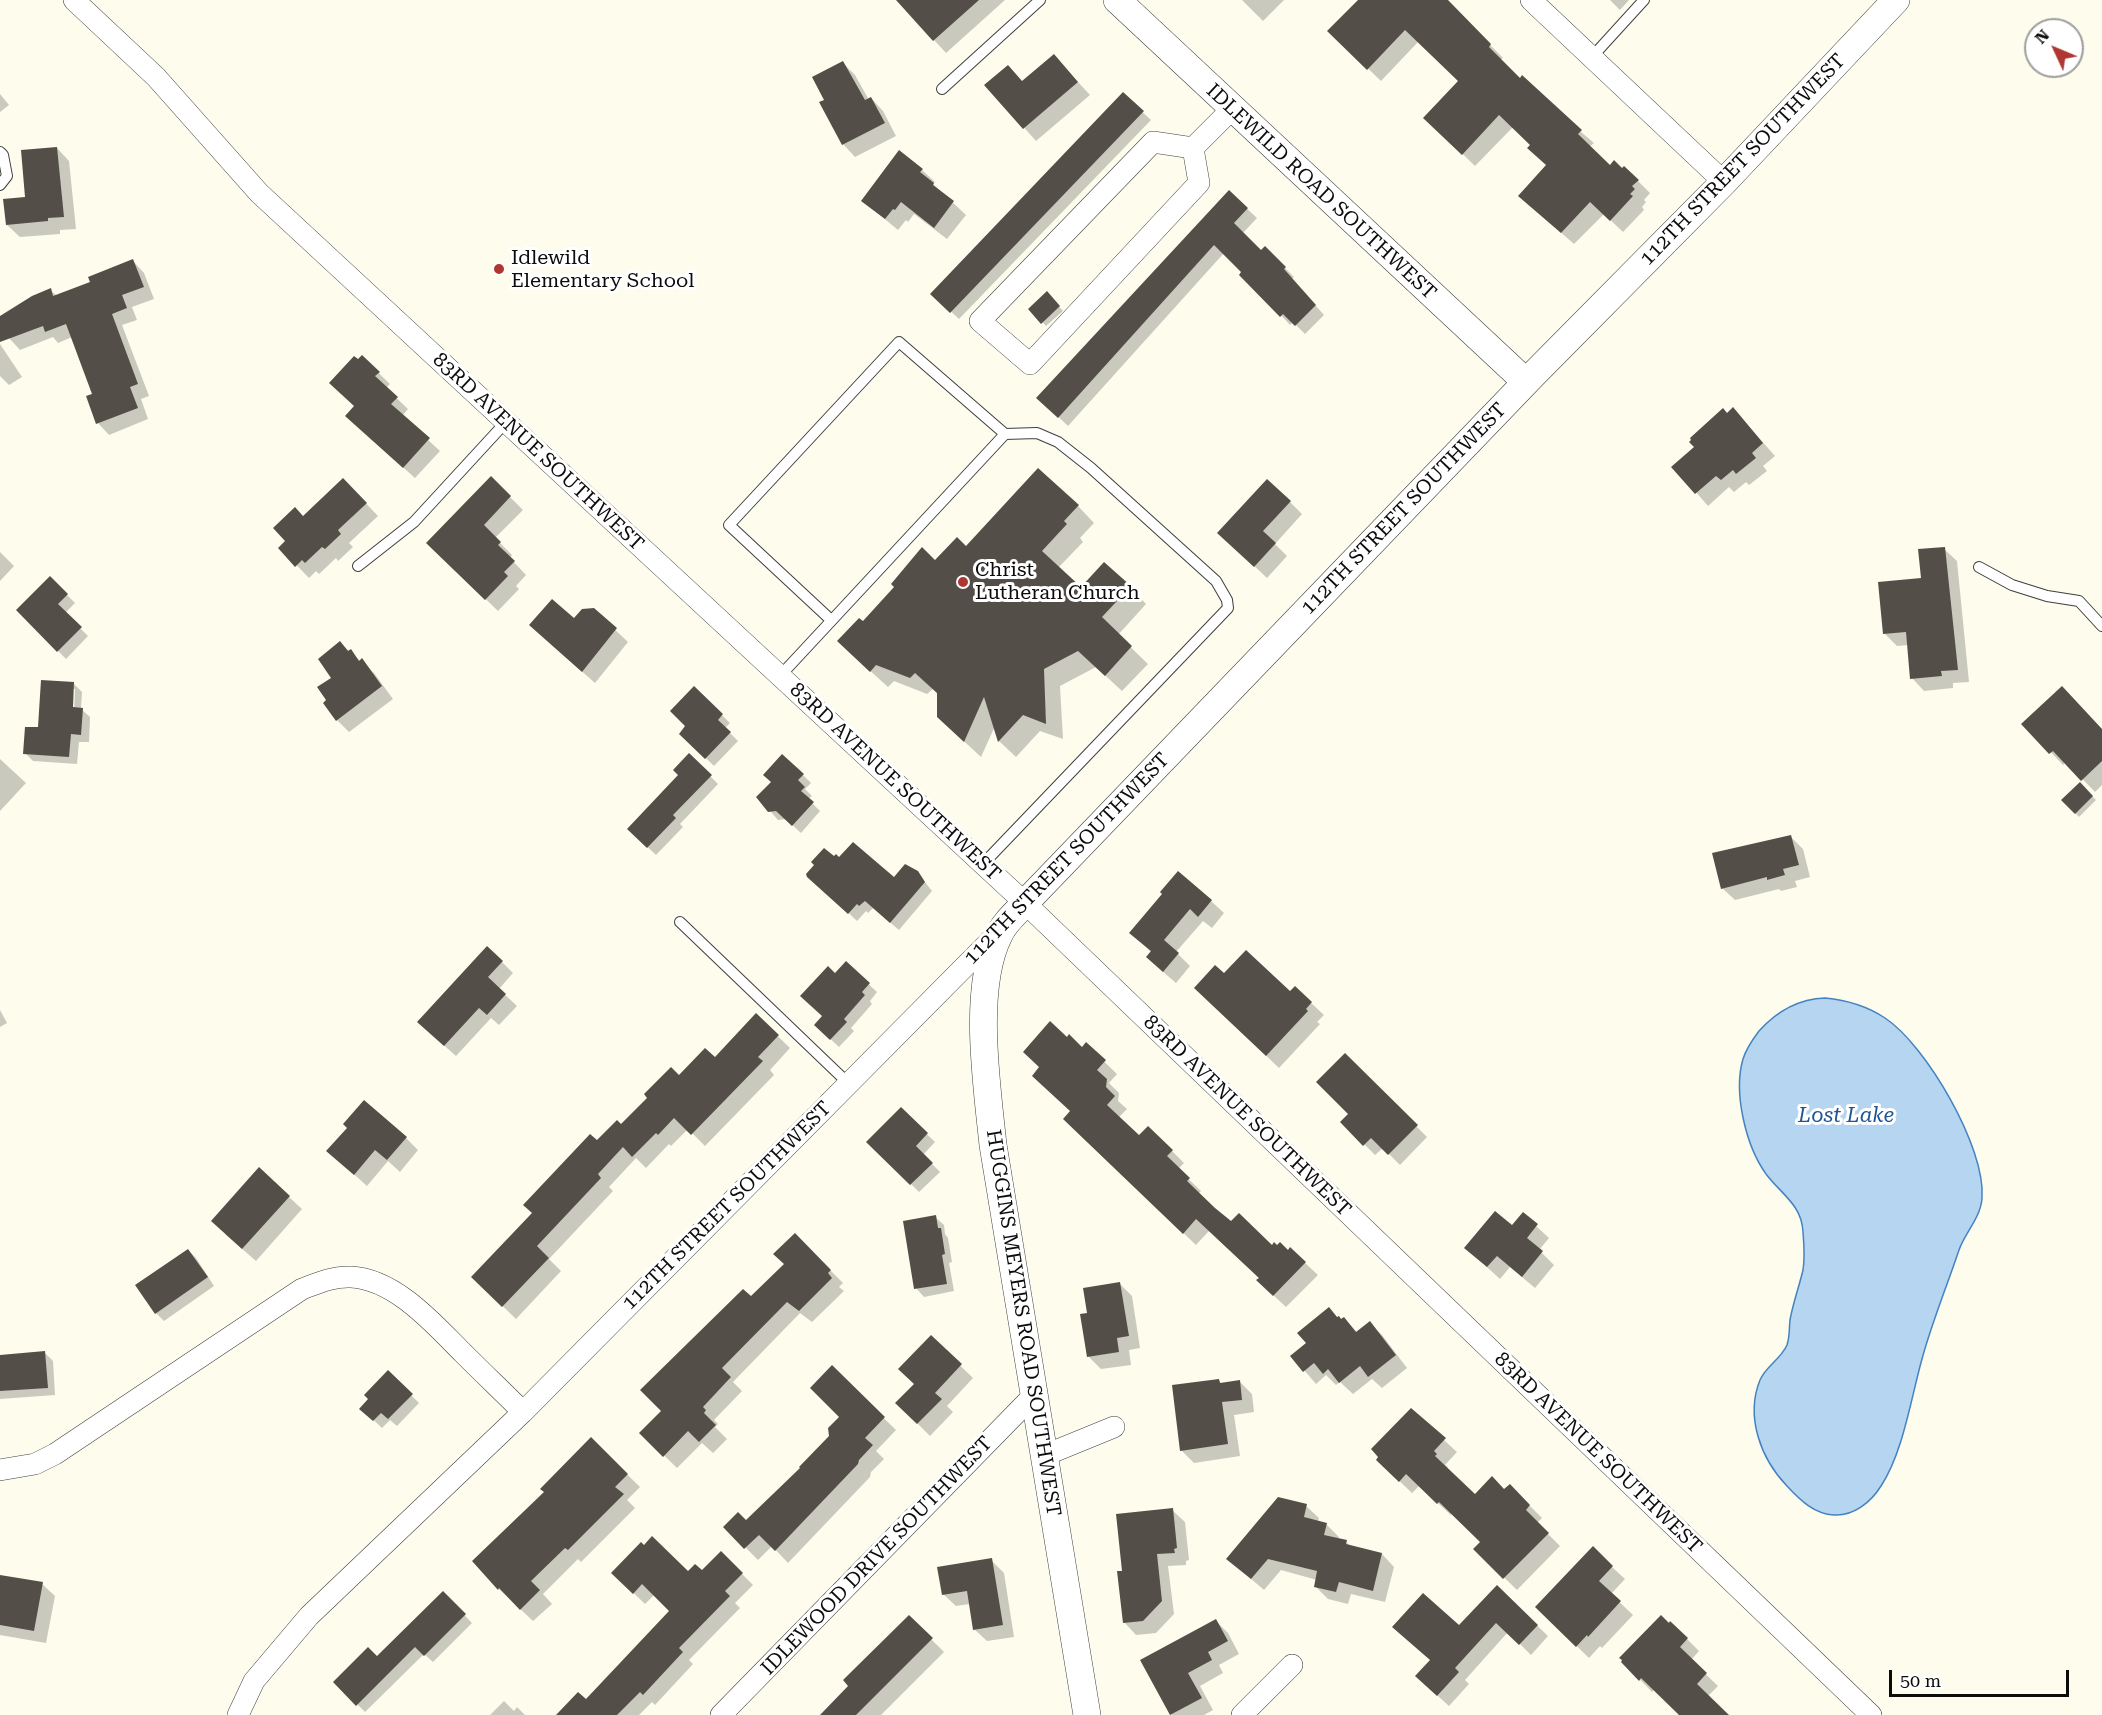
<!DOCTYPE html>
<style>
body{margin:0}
#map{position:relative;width:2102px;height:1715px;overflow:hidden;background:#fdfced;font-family:"Roboto Serif",serif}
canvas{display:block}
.north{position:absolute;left:2024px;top:18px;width:60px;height:60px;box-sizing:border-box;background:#fff;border:2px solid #9e9e9e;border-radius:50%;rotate:314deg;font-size:16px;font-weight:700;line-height:24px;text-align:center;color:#0c0c0c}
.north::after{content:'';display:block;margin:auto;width:21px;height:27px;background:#af3631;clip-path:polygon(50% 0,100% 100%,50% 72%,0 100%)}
.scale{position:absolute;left:1889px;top:1670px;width:180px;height:27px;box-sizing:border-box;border:3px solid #0c0c0c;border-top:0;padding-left:8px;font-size:18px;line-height:21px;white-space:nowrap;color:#0c0c0c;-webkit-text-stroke:4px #fff;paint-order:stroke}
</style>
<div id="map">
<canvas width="2102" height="1715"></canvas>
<div class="north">N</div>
<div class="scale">50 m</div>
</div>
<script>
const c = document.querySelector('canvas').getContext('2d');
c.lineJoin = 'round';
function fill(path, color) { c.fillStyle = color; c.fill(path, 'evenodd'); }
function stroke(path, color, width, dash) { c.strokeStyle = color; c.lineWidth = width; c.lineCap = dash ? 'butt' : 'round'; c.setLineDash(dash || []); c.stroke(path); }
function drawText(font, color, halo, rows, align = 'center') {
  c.font = font + ' "Roboto Serif",serif'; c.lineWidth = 6; c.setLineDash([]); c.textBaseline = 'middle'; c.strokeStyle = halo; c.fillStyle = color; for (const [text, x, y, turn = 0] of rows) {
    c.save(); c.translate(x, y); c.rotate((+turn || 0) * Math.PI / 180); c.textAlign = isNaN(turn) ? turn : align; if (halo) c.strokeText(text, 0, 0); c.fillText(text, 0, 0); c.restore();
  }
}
const water = new Path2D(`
 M1825,998c21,2 42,8 60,20 41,27 101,130 97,180 -1,19 -17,35 -23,52 -12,36 -27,72 -37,109 -11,39 -19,94 -41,127 -10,16 -27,30 -47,29 -20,-1 -34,-15 -47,-29 -26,-27 -42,-69 -27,-106 6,-14 21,-21 27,-35 3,-9 2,-17 3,-25 3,-17 9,-33 13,-50 2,-12 1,-26 0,-38 -1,-27 -22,-38 -37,-58 -20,-28 -33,-81 -23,-115 3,-10 10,-20 16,-28 18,-20 39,-32 66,-33z`);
fill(water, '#b6d5f0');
stroke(water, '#4383c1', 1.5);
fill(new Path2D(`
 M928,0h77l-59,53 -35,-38z
 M1242,0h42l-21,21z
 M1360,0h86l57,58 -3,2 20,20 74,63 -5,4 21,20 28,14 12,12 -6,7 2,2 -4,5 2,3 -21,22 -19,-18 -30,30 -41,-36 15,-42 -16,-21 -19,-18 -38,39 -49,-48 34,-37 -42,-39 -37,39 -52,-50z
 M1610,0h19l-9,10z
 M1054,56l36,39 -54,46 -50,-56 37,-2z
 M843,63l12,12 14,25 2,-2 12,13 13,25 -41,21 -12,-13 -17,-43z
 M0,94l9,11 -9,7z
 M1123,94l28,26 -192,199 -27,-25z
 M57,148l12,13 7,68 -16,1v4l-40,3 -13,-12z
 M899,152l23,18 13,12 -2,2 33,31 -19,24 -33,-25 -6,8 -2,-2 -8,10 -35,-29z
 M1229,192l28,26 -14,15 18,19 4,-4 29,29 -2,2 32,36 -19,19 -12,-12 -3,3 -66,-72 -156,173 -20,-19z
 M133,261l11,12 10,26 -22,8 5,13 -15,5 27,71 -8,3 7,20 -39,16 -11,-12 -4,-28 -22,-58 -14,6 -5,-6 -33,13 -11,-12 41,-48 7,6 35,-13z
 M1047,293l16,18 -17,15 -16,-17z
 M0,344l22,33 -13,8 -9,-9z
 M362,357l28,27 -4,4 22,21 -6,7 38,35 -25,27 -57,-51 -3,-21 3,-45z
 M1727,415l18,7 30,34 -12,10 4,5 -18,14 -3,-3 -12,10 -5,-5 -21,19 -34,-39 22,-20z
 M491,478l32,32 -28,28 17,17 -2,3 16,17 -10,11 3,3 -21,22 -70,-68z
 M356,493l22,23 -29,27 4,4 -15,14 -2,-3 -17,16 -3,-3 -7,7 -29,-30 7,-7 17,-23z
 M1290,502l12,12 -27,30 12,12 -20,22 -35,-33z
 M1078,506l16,17 -14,15 3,4 -25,26 23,21 49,-2 16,17 -28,31 30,29 -26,27 -26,-24 -36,19 3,53 -23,-8 -24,26 -17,-16 -4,-15 -14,31 -26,-24 -17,-39 -5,-5 -6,5 -33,-13 -6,6 -32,-29 7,-35 72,-61 31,-14z
 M1944,549l13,12 12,121 -16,1v5l-29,3 -12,-13 -3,-33 -12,1 -12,-12z
 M0,552l14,14 -14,15z
 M50,578l25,25 -10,10 23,23 -22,23 -48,-49z
 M593,609l35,33 -33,41 -52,-46z
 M340,643l34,30 19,26 -44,33 -12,-12 -8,-20z
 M74,684l8,8 -1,17 9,8 -1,25h-10l-2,22 -44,-3 -8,-8 14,-24zM72,689h3l-1,25h-3z
 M694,688l36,35 -5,5 13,13 -24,25 -33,-32 6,-8z
 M2024,724l78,6v55l-7,7 -29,-30 -3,3z
 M689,755l29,29 -38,40 3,3 -27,28 -19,-18 43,-62z
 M0,759l26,24 -26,28z
 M803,775l8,8 -6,6 7,7 -4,3 12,12 -19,22 -15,-14 -8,1 -20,-23z
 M2080,784l16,16 -17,17 -16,-17z
 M1791,837l12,12 7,28 -15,4 2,6 -16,4 -2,-2 -44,11 -13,-12z
 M834,858l60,21 23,-7 15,19 -33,39 -26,-22 -5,5 -2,-2 -9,10 -49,-47z
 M1164,894l47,7 13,12 -12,15 -9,-7 -27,31 14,14 -14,17 -15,-13 -9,-17 -21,-20z
 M502,962l11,11 -14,16 18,17 -18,19 -8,-7 -35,38 -25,-22z
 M846,963l31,29 -7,9 2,3 -21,24 3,3 -15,16 -15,-14 11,-58z
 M1224,976l66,18 5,-6 29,27 -7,7 3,2 -41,44 -71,-68z
 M0,1010l7,13 -7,4z
 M756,1015l34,33 -20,22 4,5 -69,71 -17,-17 -17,17 -2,-2 -23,24 -10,-10 -27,29 4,4 -64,68 12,12 -45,48 -43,-42 124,-134 24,-17 58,-49 36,-17z
 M1067,1039l15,10 4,-5 31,30 -8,9 10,10 -1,8 9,8 -9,9 21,19 33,14 12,12 -6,6 23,22 -3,3 33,29 41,24 16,5 2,-3 28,26 -32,32 -15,-14 -11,-14 -51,-48 -13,14 -119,-113z
 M1345,1055l82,82 -27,28 -17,-17 -8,7 -33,-33 8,-8z
 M901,1109l34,33 -12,13 17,17 -21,20 -50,-50z
 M406,1138l12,12 -18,22 -12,-11 -21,25 -39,-35z
 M289,1197l13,12 -46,52 -31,-27z
 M1523,1214l26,24 -10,12 15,15 -19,23 -25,-21 -10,12 -34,-31 46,-21z
 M935,1217l9,8 1,9 3,4 4,24 -3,1 5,28 -30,6 -8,-9z
 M795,1235l48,48 -4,4 5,4 -32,31 -12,-9 -67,69 9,9 -28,29 4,4 -3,3 12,12 -14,14 -11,-10 -25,25 -36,-35 22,-22 88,-113 35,-34z
 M188,1250l8,8 18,28 -50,35 -8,-8z
 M1120,1284l12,12 8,52 -11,2 2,15 -30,4 -12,-12v-43z
 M1338,1319l3,2 3,-2 13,13 12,-9 13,12 25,33 -25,20 -10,-9 -19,15 -13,-12 -4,3 -10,-10 -10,9 -24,-28z
 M931,1337l42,41 -26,28 6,6 -23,24 -33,-33 18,-19z
 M45,1353l8,8 2,34 -55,4v-43z
 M832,1368l64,62 -20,21 8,8 -13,13 -1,5 -82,86 -16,-17 -14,14 -33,-33 21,-5 56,-54 28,-31 11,-20z
 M388,1372l31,31 -22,23 -7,-6 -8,8 -20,-19z
 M1219,1381l3,3 17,-3 13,13 2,18 -20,3 6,41 -46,7 -13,-13z
 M1411,1410l46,42 -12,13 3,2 -2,2 29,27 29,-5 6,-5 32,32 -5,5 23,23 -43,44 -42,-41 7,-7 -29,-29 -2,2 -32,-29 -7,7 -22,-21z
 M591,1439l49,48 -13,13 8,8 -54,54 -3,-3 -35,35 9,10 -19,17 -34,-32 47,-97z
 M1306,1506l13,12 -1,4 8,2 13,13 -1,3 8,2 6,5 30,7 12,13 -9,35 -34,-8 -3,10 -20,-5 -13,-13 2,-6 -36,-10 -17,20 -36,-31z
 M1172,1510l13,12 4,38 -3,1v4l-18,1 6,48 -18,19 -20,2 -12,-13v-50z
 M721,1553l32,32 -18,18 5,5 -51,52 4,4 -38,41 -3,-3 -13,13h-81l28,-13 85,-91 -16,-17 -10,10 -32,-31 89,-1z
 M991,1560l13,13 10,64 -27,4 -13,-12 -4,-25 -14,2 -13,-12z
 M1612,1567l13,12 -14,15 22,21 -31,33 -2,-2 -11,12 -52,-51z
 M0,1576l42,8 13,12 -9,47 -46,-8z
 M1497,1587l51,49 -17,19 -23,-23 -43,48 4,4 -20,22 -21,-19z
 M443,1593l29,30 -39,39 -9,-8 -59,58 -30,-30 42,-24z
 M909,1617l35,35 -63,63h-59l29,-29z
 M1216,1621l12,12 11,21 -20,11 4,8 -23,13 13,24 -9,5h-32l-30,-55z
 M1671,1623l28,28 -8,9 27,26 -10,10 19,19h-46l-26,-26 -3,3 -29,-30z
 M504,1701l10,10 3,-4 8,8h-35z`), '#0003');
fill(new Path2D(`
 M896,0h83l-46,41z
 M1358,0h90l43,44 -2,3 31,31 2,-3 60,55 -4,4 32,31 4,-5 8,8 2,-2 15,14 -7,6 3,3 -5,5 3,2 -23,25 -20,-19 -29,31 -43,-37 28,-31 -19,-17 3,-3 -31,-30 -37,40 -39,-37 35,-37 -53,-51 -38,40 -40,-39z
 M1054,54l24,28 -55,47 -39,-44 24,-20 14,16z
 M843,61l22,39 6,-3 14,26 -43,22 -23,-43 5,-2 -12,-23z
 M1123,92l21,19 -194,202 -20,-19z
 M57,147l7,70 -16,1v3l-42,4 -3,-26 22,-2 -4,-47z
 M899,150l24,19 -3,3 14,11 -1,2 21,16 -20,27 -33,-26 -6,8 -2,-1 -8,10 -24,-18z
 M1229,190l19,18 -14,15 27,27 4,-4 21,21 -2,2 32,36 -21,21 -12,-12 -3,3 -41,-42 2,-3 -27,-27 -156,173 -22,-20z
 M133,259l11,28 -22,8 5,13 -15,6 26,70 -8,3 8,21 -42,16 -10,-28 6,-2 -26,-70 -21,8 -2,-6 -43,16v-26l32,-20 19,-8 2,8 37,-14 -2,-5z
 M1047,291l13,15 -19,18 -13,-15z
 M362,355l18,17 -5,4 23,21 -7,7 39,34 -27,30 -58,-52 9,-10 -25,-23 25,-27 4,3z
 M1733,407l30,36 -11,10 4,5 -20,16 -3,-4 -12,10 -5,-4 -21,18 -24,-27 23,-20 -5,-5 2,-2 -1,-2 33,-30 4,5z
 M1038,468l41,37 -15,16 3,3 -25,27 39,36 23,-25 27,24 -29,31 30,29 -27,30 -27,-25 -34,18 2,55 -23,-9 -25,27 -14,-45 -20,45 -27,-25v-24l-22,-20 -5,5 -34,-13 -6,7 -33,-31 22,-23 4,3 31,-34 -3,-3 31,-37 13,13 22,-23 9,9z
 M491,476l20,20 -27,29 17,17 -3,3 17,16 -11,11 4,4 -23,24 -59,-57z
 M343,478l24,25 -29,27 3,4 -16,15 -3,-2 -17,16 -3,-3 -7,7 -17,-19 7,-7 -12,-13 22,-21 8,9z
 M1267,479l24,22 -28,30 13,12 -22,24 -37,-34z
 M1945,547l13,123 -17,1 1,5 -32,3 -4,-47 -23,2 -5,-52 43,-4 -3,-29z
 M50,576l18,18 -10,10 24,23 -25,25 -41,-42z
 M552,599l22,19 8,-9 12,-1 23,20 -35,44 -53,-47z
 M340,641l8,10 3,-2 8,12 3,-3 20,28 -46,35 -13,-18 3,-3 -9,-13 14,-9 -13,-19z
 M41,680l33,2 -1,25 10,1 -2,27 -10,-1 -2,23 -46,-3 2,-27h13z
 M694,686l29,28 -5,6 13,12 -26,27 -26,-25 6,-8 -15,-15z
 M2062,686l40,43v32l-21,20 -28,-30 -4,3 -28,-30z
 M689,753l23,22 -39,40 3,3 -29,30 -20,-19 51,-54 -5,-5z
 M782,754l22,20 -6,6 7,7 -4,4 13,11 -22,24 -16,-15 -8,1 -12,-15 15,-15 -8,-7z
 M2080,782l13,14 -18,18 -14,-14z
 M1791,835l8,30 -16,4 2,6 -18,5v-3l-46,12 -9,-36z
 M853,842l41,35 11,-13 13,7 7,11 -35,41 -25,-22 -6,5 -2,-2 -9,10 -41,-37 -1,-3 8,-9 -3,-3 13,-14 10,8 2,-2 3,3z
 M1178,871l34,29 -14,17 -8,-8 -26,31 15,13 -16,19 -17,-15 5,-6 -22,-18 33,-39 -2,-2z
 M487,946l16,15 -15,16 18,17 -19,21 -8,-7 -35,38 -27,-24z
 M1246,950l44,41 5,-5 17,16 -6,7 2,2 -42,45 -72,-68 21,-23 9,8z
 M846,961l24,22 -8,9 3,3 -21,24 3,3 -17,18 -16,-15 8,-9 -22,-20 28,-30 7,7z
 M756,1013l23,22 -21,22 5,4 -72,74 -17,-17 -16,17 -2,-2 -24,24 -9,-10 -25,27 3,4 -64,68 12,12 -47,49 -31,-30 61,-64 -9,-8 67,-71 7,6 20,-20 4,4 26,-26 -3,-4 27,-27 8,8 26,-27 10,9z
 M1050,1021l17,16 2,-3 13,13 4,-5 20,18 -9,10 10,9 -1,8 9,9 -8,9 32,30 9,-9 25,24 -6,6 23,22 -3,3 28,27 16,13 8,-8 33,32 2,-3 3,3 3,-3 8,8 2,-3 16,15 -33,34 -17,-16 3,-2 -63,-59 -13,15 -120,-115 7,-8 -38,-35 7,-9 -16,-15z
 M1345,1053l73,72 -30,30 -17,-17 -8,8 -23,-24 8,-8 -32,-32z
 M364,1100l43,37 -20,23 -12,-10 -21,25 -28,-24 21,-23 -4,-4z
 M901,1107l27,26 -12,13 17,17 -23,22 -44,-43z
 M259,1167l31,29 -48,53 -31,-28z
 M1495,1211l17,14 11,-13 15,12 -11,14 16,13 -21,26 -25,-21 -10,11 -23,-19z
 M936,1215l2,13h3l4,26 -3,1 5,29 -33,5 -11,-68z
 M795,1233l36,37 -3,3 4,5 -33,33 -12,-9 -65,66 9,9 -28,30 3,3 -2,3 12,12 -17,17 -11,-11 -25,26 -24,-24 22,-22 -21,-21 103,-101 8,7 33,-32 -11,-10z
 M188,1249l20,28 -53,37 -20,-29z
 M1120,1282l9,54 -12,2 2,14 -32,5 -7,-43 7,-1 -4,-25z
 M1329,1307l8,10 2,-1 2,3 3,-2 12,15 14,-11 26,34 -28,22 -8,-11 -21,17 -11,-14 -5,5 -9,-11 -11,9 -13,-16 16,-13 -9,-10z
 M931,1335l31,29 -27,29 7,6 -25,25 -22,-21 19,-19 -16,-15z
 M45,1351l3,37 -48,3v-36z
 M832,1365l53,52 -20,21 8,7 -14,15 -1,4 -83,87 -16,-16 -15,14 -21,-22 15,-15 8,8 54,-52 -1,-1 30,-31 -1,-8 11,-11 -29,-29z
 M388,1370l25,24 -25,25 -7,-6 -8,8 -14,-12 9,-10 -4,-4z
 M1219,1379l1,4 20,-3 2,20 -20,2 6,42 -48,7 -8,-66z
 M1411,1408l35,30 -12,13 3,3 -2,2 40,38 17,-18 12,13 6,-5 20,21 -4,5 23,23 -46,46 -30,-30 7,-7 -41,-40 -2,2 -31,-30 -7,8 -23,-22 2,-3 -7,-8z
 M591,1437l37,37 -13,13 9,7 -56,56 -3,-2 -34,33 9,9 -20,20 -21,-22 -1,2 -26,-29 72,-69 -4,-3z
 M1278,1497l29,7 -3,13 23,6 -3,12 23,5 -1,4 36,9 -9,38 -34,-9 -3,10 -22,-5 3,-16 -49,-12 -17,20 -25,-20z
 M1173,1508l4,40 -3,1 1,4 -18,1 5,47 -19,20 -20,2 -6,-52h5l-6,-57z
 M652,1536l36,35 7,-7 7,6 19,-19 22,22 -18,18 5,5 -51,52 4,4 -40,43 -3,-3 -23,23h-61l22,-23 8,7 83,-88 -27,-27 -9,10 -22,-21 30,-31 3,3z
 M1593,1546l20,20 -14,15 22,20 -33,36 -1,-2 -11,12 -41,-40z
 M992,1558l11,67 -30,5 -6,-39 -25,4 -5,-28z
 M0,1575l43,7 -9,49 -34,-6z
 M1497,1585l41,40 -19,20 -23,-22 -41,45 4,4 -22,24 -22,-20 15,-16 -38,-33 31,-34 36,32z
 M443,1591l23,23 -42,42 -9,-9 -59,59 -23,-24 35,-35 9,9z
 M909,1615l24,23 -77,77h-36l28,-29 -5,-6z
 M1661,1615l8,8 1,-2 18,17 -8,9 27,26 -10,11 32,31h-50l-38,-37 -2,3 -18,-19 1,-2 -3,-2z
 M1216,1619l12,22 -20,11 4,8 -24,13 14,25 -32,17 -30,-55z`), '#544e49');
const service = new Path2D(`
 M1592,57l52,-57
 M942,89l98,-89
 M0,152l3,3 4,21 -7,9
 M358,566l56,-44 92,-100
 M1979,567l33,18 35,11 32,5 23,25
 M780,676l225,-242 -106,-92 -170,183 102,95
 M983,864l245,-256 -1,-8 -11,-19 -125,-113 -33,-26 -21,-9 -32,1
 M680,922l169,162`);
const minor = new Path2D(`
 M74,0l82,77 103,116 766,710 846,812
 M1531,0l193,182
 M1193,148l6,35 -169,181 -50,-43 173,-179 40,6 39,-39
 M1043,1456l71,-29
 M0,1470l35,-6 20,-10 247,-165c16,-6 32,-13 49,-12 44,2 83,47 112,76 20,20 40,39 60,59
 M238,1715l16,-34 55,-65 214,-204 474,-478
 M721,1715l312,-319
 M1242,1715l50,-50`);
const tertiary = new Path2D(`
 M1117,0l409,382
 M1087,1715l-94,-570c-6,-59 -21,-156 6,-210 5,-12 17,-22 26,-32l507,-527 192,-194 172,-182`);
stroke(service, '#3f3f3f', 12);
stroke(minor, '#3f3f3f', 22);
stroke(tertiary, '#3f3f3f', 28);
stroke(service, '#fff', 10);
stroke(minor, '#fff', 21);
stroke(tertiary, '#fff', 27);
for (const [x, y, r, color] of [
 [499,269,6,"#af3631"],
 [963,582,6,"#af3631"]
]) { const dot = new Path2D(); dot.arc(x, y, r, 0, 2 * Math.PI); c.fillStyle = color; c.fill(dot); stroke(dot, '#fff', 2); }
drawText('20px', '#0c0c0c', '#fff', [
 ["112TH STREET SOUTHWEST",1743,160,-46],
 ["IDLEWILD ROAD SOUTHWEST",1321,192,43],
 ["83RD AVENUE SOUTHWEST",538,452,43],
 ["112TH STREET SOUTHWEST",1404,509,-46],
 ["83RD AVENUE SOUTHWEST",895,782,43],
 ["112TH STREET SOUTHWEST",1067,859,-46],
 ["83RD AVENUE SOUTHWEST",1247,1116,44],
 ["112TH STREET SOUTHWEST",727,1206,-45],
 ["HUGGINS MEYERS ROAD SOUTHWEST",1023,1323,81],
 ["83RD AVENUE SOUTHWEST",1598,1453,44],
 ["IDLEWOOD DRIVE SOUTHWEST",877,1556,-46]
]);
drawText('20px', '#0c0c0c', '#fff', [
 ["Idlewild",511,258],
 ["Elementary School",511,281],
 ["Christ",975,570],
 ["Lutheran Church",975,593]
], 'left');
drawText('italic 21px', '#215692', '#fff', [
 ["Lost Lake",1846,1116]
]);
</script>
